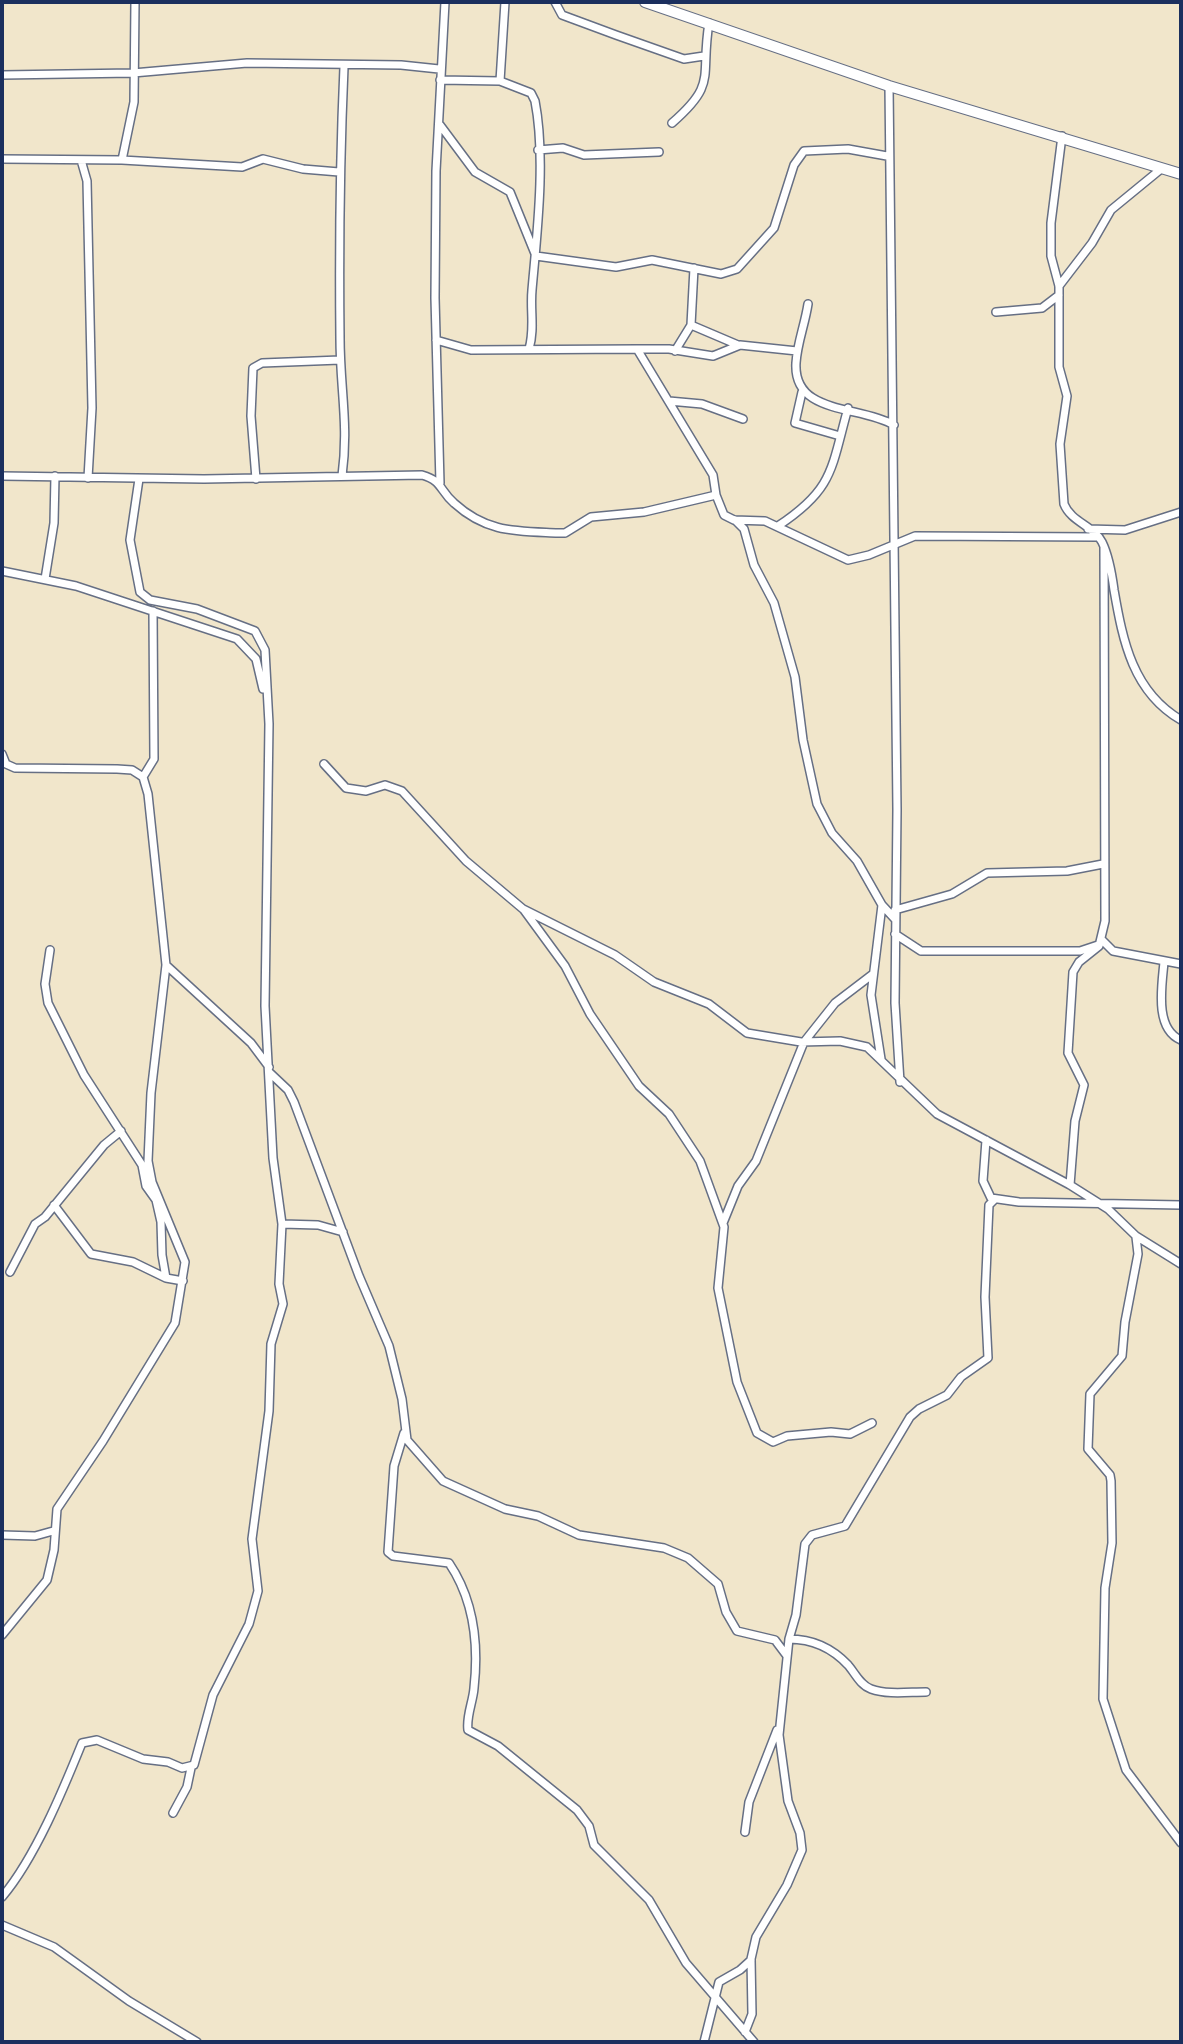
<!DOCTYPE html>
<style>
body{margin:0}
#map{position:relative;width:1183px;height:2044px;overflow:hidden;background:#f1e6cb;font-family:Delius,sans-serif}
canvas{display:block}
.frame{position:absolute;inset:0;border:4px solid #1b2f5e;pointer-events:none}
</style>
<div id="map">
<canvas width="1183" height="2044"></canvas>
<div class="frame"></div>
</div>
<script>
const c = document.querySelector('canvas').getContext('2d');
c.lineJoin = 'round';
function stroke(path, color, width, dash) { c.strokeStyle = color; c.lineWidth = width; c.lineCap = dash ? 'butt' : 'round'; c.setLineDash(dash || []); c.stroke(path); }
const street = new Path2D(`
 M555,2l7,13 54,20 68,24 20,-3
 M2,75l131,-2 114,-10 154,2 38,4
 M440,80l60,1 31,12 4,8c11,57 2,132 -3,189 -2,20 3,39 -3,59
 M500,81l5,-79
 M889,86l8,724 -2,193 5,79
 M672,123c46,-40 28,-45 37,-100
 M440,125l35,47 35,20 26,64 80,11 36,-7 69,14 16,-5 37,-41 20,-63 10,-14 44,-2 39,7
 M1062,136l-11,87v33l8,30v81l8,29 -7,48 4,60c7,18 30,22 38,38 7,14 10,33 12,48 9,52 19,102 67,130
 M538,150l25,-2 21,7 75,-3
 M2,159l120,1 120,7 21,-8 40,10 36,3
 M81,160l6,21 5,227 -4,70
 M122,160l12,-58 1,-100
 M1059,286l33,-43 19,-33 50,-41
 M808,304c-3,20 -11,40 -12,59 -3,52 63,42 98,62
 M996,312l46,-4 17,-13
 M691,325l47,20
 M436,340l35,10 166,-1 76,126 3,20 8,20 10,5 31,1 83,39 21,-5 46,-19 183,1
 M637,349h32l44,7 27,-11 57,6
 M675,351l16,-26 3,-57
 M802,392l-7,31 45,13
 M669,401l33,3 41,15
 M2,476l202,3 218,-4c21,6 17,15 32,28 33,30 62,28 104,30h7l26,-16 53,-5 72,-17
 M342,476c7,-51 -2,-88 -2,-138 -1,-90 0,-181 4,-271
 M256,479l-5,-63 2,-48 9,-5 78,-3
 M440,483l-5,-185 1,-127 9,-169
 M735,520l9,9 10,36 20,38 21,74 8,63 14,64 15,29 25,28 25,44 13,14
 M778,526c56,-37 53,-57 70,-118
 M1088,529l37,1 56,-18
 M2,571l74,15 161,53 19,20 7,30
 M45,579l9,-56 1,-47
 M2,754l4,10 9,4 102,1 15,1 11,7 5,17 18,171 85,78 18,24
 M324,764l22,24 20,3 19,-6 17,6 64,70 57,48 92,46 39,27 55,22 38,29 54,9 39,-1 27,6 70,67 133,71 38,24 28,27 45,28
 M143,777l11,-18 -1,-148
 M524,910l41,56 25,48 49,72 30,28 31,47 24,66 -6,61 19,94 20,51 16,9 14,-6 44,-4 19,2 22,-11
 M895,910l57,-16 35,-21 80,-2 36,-7
 M895,934l26,17h159l18,-6
 M1102,940l11,11 68,13
 M50,950l-5,34 3,19 36,72 58,90 4,21 10,14 5,22 1,33 4,23
 M1164,962c-2,23 -10,67 17,78
 M881,1059l-10,-64 11,-90
 M270,1073l18,17 6,12 65,174 30,70 13,53 5,41 36,41 62,28 33,7 41,19 85,13 24,10 30,26 8,28 11,19 38,9 12,16
 M986,1140l-3,41 8,17 28,4 162,3
 M1070,1185l5,-64 9,-36 -16,-32 5,-81 6,-10 20,-16 6,-25 -1,-374
 M54,1205l37,49 42,8 33,16 17,3
 M723,1223l15,-37 18,-25 48,-119 31,-39 38,-29
 M282,1224l36,1 25,7
 M1136,1237l2,17 -13,68 -3,34 -32,38 -2,55 22,26 1,6 1,62 -7,45 -2,111 23,71 55,73
 M10,1272l25,-48 10,-7 59,-72 17,-14
 M404,1433l-10,33 -6,86 5,4 56,7c25,37 30,80 25,125 -1,14 -8,28 -6,42l30,16 79,64 12,16 5,19 55,55 37,63 68,79
 M2,1535l33,1 18,-5
 M2,1635l45,-55 7,-30 3,-41 46,-68 72,-118 10,-61 -33,-80 -4,-21 3,-68 15,-128
 M789,1639c23,0 43,9 59,26 7,8 12,20 23,24 17,6 37,3 55,3
 M173,1813l14,-26 4,-19
 M745,1832l4,-30 28,-72
 M2,1897c33,-39 61,-107 80,-154l15,-3 46,19 25,3 14,6 12,-3 19,-70 36,-71 9,-33 -6,-52 17,-128 2,-67 12,-40 -4,-20 3,-60 -9,-66 -8,-152 4,-282 -4,-74 -10,-19 -58,-22 -47,-9 -10,-8 -10,-52 9,-61
 M2,1925l52,22 75,54 68,41
 M745,2032l7,-18 -1,-55 5,-22 31,-52 15,-35 -2,-17 -12,-32 -9,-66 10,-96 7,-24 9,-71 7,-9 33,-9 65,-109 9,-8 28,-14 14,-18 27,-19 -3,-61 4,-92 6,-6
 M704,2042l15,-60 21,-12 11,-10`);
const secondary = new Path2D(`
 M645,2l244,84 292,88`);
stroke(street, '#666f84', 10);
stroke(secondary, '#666f84', 12);
stroke(street, '#fff', 7);
stroke(secondary, '#fff', 10);
</script>
